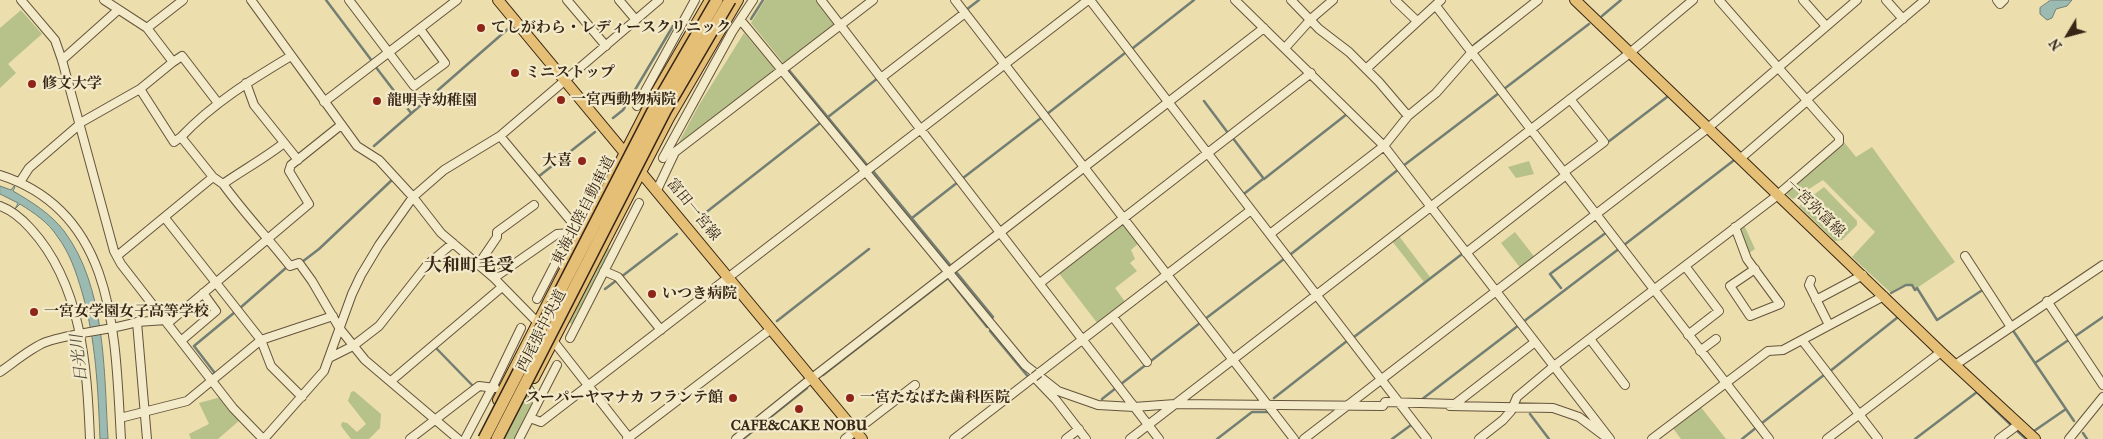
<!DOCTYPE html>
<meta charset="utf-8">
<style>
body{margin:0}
#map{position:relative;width:2103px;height:439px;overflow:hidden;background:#eddead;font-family:"IM FELL French Canon",serif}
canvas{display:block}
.north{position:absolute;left:2043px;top:10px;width:50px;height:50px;-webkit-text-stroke:4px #f3eaca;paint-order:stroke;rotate:233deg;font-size:14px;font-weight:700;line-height:20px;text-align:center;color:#372616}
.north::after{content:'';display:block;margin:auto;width:18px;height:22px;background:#372616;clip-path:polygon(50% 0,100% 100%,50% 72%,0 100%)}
</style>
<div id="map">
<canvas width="2103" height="439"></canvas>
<div class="north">N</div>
</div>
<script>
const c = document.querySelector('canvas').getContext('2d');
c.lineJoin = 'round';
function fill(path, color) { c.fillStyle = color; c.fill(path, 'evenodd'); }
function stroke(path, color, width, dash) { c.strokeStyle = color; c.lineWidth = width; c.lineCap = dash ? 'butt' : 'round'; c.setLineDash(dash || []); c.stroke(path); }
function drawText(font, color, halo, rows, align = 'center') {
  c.font = font + ' "IM FELL French Canon","Noto Serif JP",serif'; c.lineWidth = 4.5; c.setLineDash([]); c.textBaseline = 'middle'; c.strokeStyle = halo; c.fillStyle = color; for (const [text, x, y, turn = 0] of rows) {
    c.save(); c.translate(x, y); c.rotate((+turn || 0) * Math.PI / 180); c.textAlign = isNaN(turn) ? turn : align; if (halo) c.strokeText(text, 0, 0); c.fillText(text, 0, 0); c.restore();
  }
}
fill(new Path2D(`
 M765,0h53l18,25 -51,40 -34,-42z
 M21,10l21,24 -34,30 8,9 -16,15v-60z
 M744,33l33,39 -96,73 -2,-3 20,-37z
 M1844,142l12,15 16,-10 83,115 -38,26c-12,-6 -14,-2 -27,4l-38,-35 23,-25 -52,-52 -28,18 -3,1 -7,-7z
 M1529,161l5,13 -18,4 -8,-11z
 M1824,187l33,34v4l-15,15 -7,1 -36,-35z
 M1123,221l16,22 -8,7 4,9 -5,4 7,8 -22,17 11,15 -28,21 -40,-52z
 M1744,225l11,24 -6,4 -9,-22z
 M1515,232l21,27 -14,11 -21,-27z
 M1399,236l31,41 -6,5 -32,-41z
 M607,248l3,1 -1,4 -30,60 -3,1 -3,11 -6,-4z
 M354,391l27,23 -1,14 -11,11h-18l-10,-13 1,-4 5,1 10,9 9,-8 -18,-23 3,-9z
 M527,395h2l3,5 -1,5 -17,34h-9z
 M221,397l19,23 -22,19h-27l-2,-5 20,-10 -10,-21z
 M1700,406l26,33h-45l-9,-12z`), '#b7c18a');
const water = new Path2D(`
 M2051,0h21l-5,6 -11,3 -4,9 -5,2 -7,-6v-6z
 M0,186l11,4 3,-4 1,1 -2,4c19,11 38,23 51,40 42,56 40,141 44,208h-8c-2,-51 -4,-98 -18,-147 -6,-20 -12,-39 -25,-56 -9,-14 -23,-23 -37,-32l-5,5 3,-6 -18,-9z`);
fill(water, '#9bbbb2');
stroke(water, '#737f74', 1);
stroke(new Path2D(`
 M326,0l46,61
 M966,10l13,-10
 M1602,16l19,-16
 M751,19l12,-19
 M1474,45l51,-39
 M1133,48l61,-48
 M375,66l36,47
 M788,69l80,97
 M1504,89l85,-65
 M1204,101l24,32
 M1047,114l78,-61
 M828,117l50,-39
 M613,118l10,-8 50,-84
 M1232,137l32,42 83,-65
 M1608,142l59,-45
 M374,146l135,-118
 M1403,166l96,-73
 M873,171l78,95
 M538,177l57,-45
 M963,178l78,-60
 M1245,193l18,-14
 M912,218l46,-36
 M695,221l125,-98
 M1624,245l109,-84
 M1291,254l108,-85 -2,-2
 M302,262l17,-13 74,-70
 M957,273l36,44
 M621,277l56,-43
 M1561,288l-11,-14 57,-42
 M605,289l12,-9
 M1891,293l15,-8h6l3,5 2,-2 20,32 47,-31
 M240,308l47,-41
 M1205,319l79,-60
 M777,321l92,-72
 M1523,322l97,-74
 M2012,329l62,92
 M990,331l40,48
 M1354,337l108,-83
 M2074,337l29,-20
 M436,348l36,37
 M2035,363l35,-24
 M214,372l-20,-26 41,-34
 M1829,372l69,-55
 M823,375l125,-97 39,49
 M1121,384l79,-61
 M1274,398l73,-57
 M1102,399l14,-11
 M1421,400l98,-75
 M1530,414l19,25
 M1762,423l62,-48
 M2015,429l11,10
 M2034,431l32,-22
 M2083,433l4,6
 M743,439l64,-51
 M1217,439l35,-27h16
 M1392,439l19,-14
 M1742,439l15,-12
 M1915,439l62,-47 35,34`), '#737f74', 2.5);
const minor = new Path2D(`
 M21,0l34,40 7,20 52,191 7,13 112,144 30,31
 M104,0l43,28 26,34 9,-6 36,47
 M251,0l106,146 22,14 34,37 28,36 53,45 46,47
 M349,0l65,86 31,-23 -25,-34
 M567,0l39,46
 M619,0l17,20
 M821,0l338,439
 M955,0l339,439
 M1090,0l337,439
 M1235,0l149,146 226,293
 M1291,0l28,29 30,23 30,30 29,34
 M1395,0l22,21
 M1803,0l23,26
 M1886,0l17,19
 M1997,0l3,4 4,-4
 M1436,6l333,433
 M743,23l282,342 33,26 40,14 36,2 41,-3 208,2 2,-4 70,2 80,-62
 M147,28l36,-28
 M1285,48l27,-30 21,-18
 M62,60l56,-50
 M1366,69l75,-69
 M881,78l84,-65
 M246,83l8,22 44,55
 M140,89l34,53 7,-5 32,40 10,7c20,-14 42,-26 61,-41
 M1806,100l119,-100
 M324,102l133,-102
 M637,106l58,-106
 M80,123l60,-34 33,-27
 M500,136l75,90
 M181,137c32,-34 70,-57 110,-81
 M663,158l69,-126 21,-32
 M1741,158l66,-57
 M1564,172l40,-30 -34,-43
 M0,175c117,37 115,163 121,264
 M20,182l9,-14 51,-44
 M223,184c21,29 45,54 67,82l9,-3 13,18 28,48 25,31 93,79
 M657,190l18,-38 198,-152
 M0,206c11,4 23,14 31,23 51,56 56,138 59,210
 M165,218l96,122 10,26 31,31
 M1735,227l12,32 33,45 -30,12 -20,-30 25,-17
 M1270,234l114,-88 24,-30 28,-23 36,-41 66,-52
 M1466,253l100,-78
 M117,256l96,-79
 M1965,256l46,71
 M478,265l19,-28v-5l37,-27
 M1685,266l34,45 -31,24
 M604,271l14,6 43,53
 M494,278l63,-44 14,-1
 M1811,280l-2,5 20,40
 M1040,283l271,-210
 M537,299l62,-120 7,-18
 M1816,300l47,-25
 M2047,301l56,84
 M1113,317l34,45
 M168,323l141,-119 -20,-33 2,-6 50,-40
 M551,338l79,101
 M570,338l69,-135
 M1590,339l35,46
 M182,340l34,-29 -13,-18
 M1802,340l76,99
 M1700,351l16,-12
 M329,358l24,-12 26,-20 48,-61 26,-22
 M1955,365l148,-100
 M0,372c13,-9 32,-25 46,-30 30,-10 61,-11 91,-20
 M1039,373l212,-163
 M391,381l111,-94
 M529,389l8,13
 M1450,406l103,2 26,9 24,18
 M120,418l67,-17 74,-61 72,-24
 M530,418l11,4 547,-422
 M147,439l-10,-117 29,-2
 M264,439l60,-68 28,-77 9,-19 18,-30 34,-48 31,-27 56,-34 159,-136
 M410,439l69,-53 16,2
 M465,439l27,-51 29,-60
 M519,439l38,-74
 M627,439l144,-110
 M736,439l76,-61 452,-350
 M845,439l70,-54
 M954,439l80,-62 22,23 30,39
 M1066,439l13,-10
 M1130,439l496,-383 67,-56
 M1304,439l404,-311 149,-128
 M1479,439l24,-19 8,-9 6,-14 37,-31 220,-168 65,-56v-5l-120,-137
 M1652,439l116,-88 15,-1 101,-54
 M1827,439l114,-87
 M1999,439l20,-15
 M2069,439l34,-42`);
const major = new Path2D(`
 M498,0l364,439
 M1575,0l366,352 94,87
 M534,378l135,-260 69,-118
 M498,400l155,-302 57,-98`);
stroke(minor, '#64543c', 10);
stroke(major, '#372616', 12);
stroke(minor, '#f3eaca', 8);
stroke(major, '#e6bf76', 10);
const minorBridge = new Path2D(`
 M1034,377l5,-4`);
const highwayBridge = new Path2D(`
 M484,439l171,-332 62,-107
 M497,439l168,-328 65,-111`);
stroke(minorBridge, '#64543c', 10, []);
stroke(highwayBridge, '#372616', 14, []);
stroke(minorBridge, '#f3eaca', 8);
stroke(highwayBridge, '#e6bf76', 11);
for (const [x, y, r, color] of [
 [481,28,5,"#8f2418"],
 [515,73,5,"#8f2418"],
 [32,84,5,"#8f2418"],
 [561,100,5,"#8f2418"],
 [377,101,5,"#8f2418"],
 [582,161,5,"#8f2418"],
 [652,294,5,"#8f2418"],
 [34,312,5,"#8f2418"],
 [733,398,5,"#8f2418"],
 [850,398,5,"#8f2418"],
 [799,409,5,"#8f2418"]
]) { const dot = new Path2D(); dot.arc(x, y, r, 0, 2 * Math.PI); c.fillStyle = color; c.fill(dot); stroke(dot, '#f3eaca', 2); }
drawText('bold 15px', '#372616', '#f3eaca', [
 ["てしがわら・レディースクリニック",491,28],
 ["ミニストップ",525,73],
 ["修文大学",42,84],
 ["一宮西動物病院",571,100],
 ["龍明寺幼稚園",387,101],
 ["大喜",572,161,"right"],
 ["いつき病院",662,294],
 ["一宮女学園女子高等学校",44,312],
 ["スーパーヤマナカ フランテ館",723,398,"right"],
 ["一宮たなばた歯科医院",860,398],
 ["CAFE&CAKE NOBU",799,426,"center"]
], 'left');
drawText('15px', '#372616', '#f3eaca', [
 ["一宮弥富線",1815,209,44],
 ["富田一宮線",693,210,51],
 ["東海北陸自動車道",584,211,-63],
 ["西尾張中央道",542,331,-63]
]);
drawText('italic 16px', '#504b3d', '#f3eaca', [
 ["日光川",80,358,-96]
]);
drawText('bold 18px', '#372616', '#f3eaca', [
 ["大和町毛受",469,267]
]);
</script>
